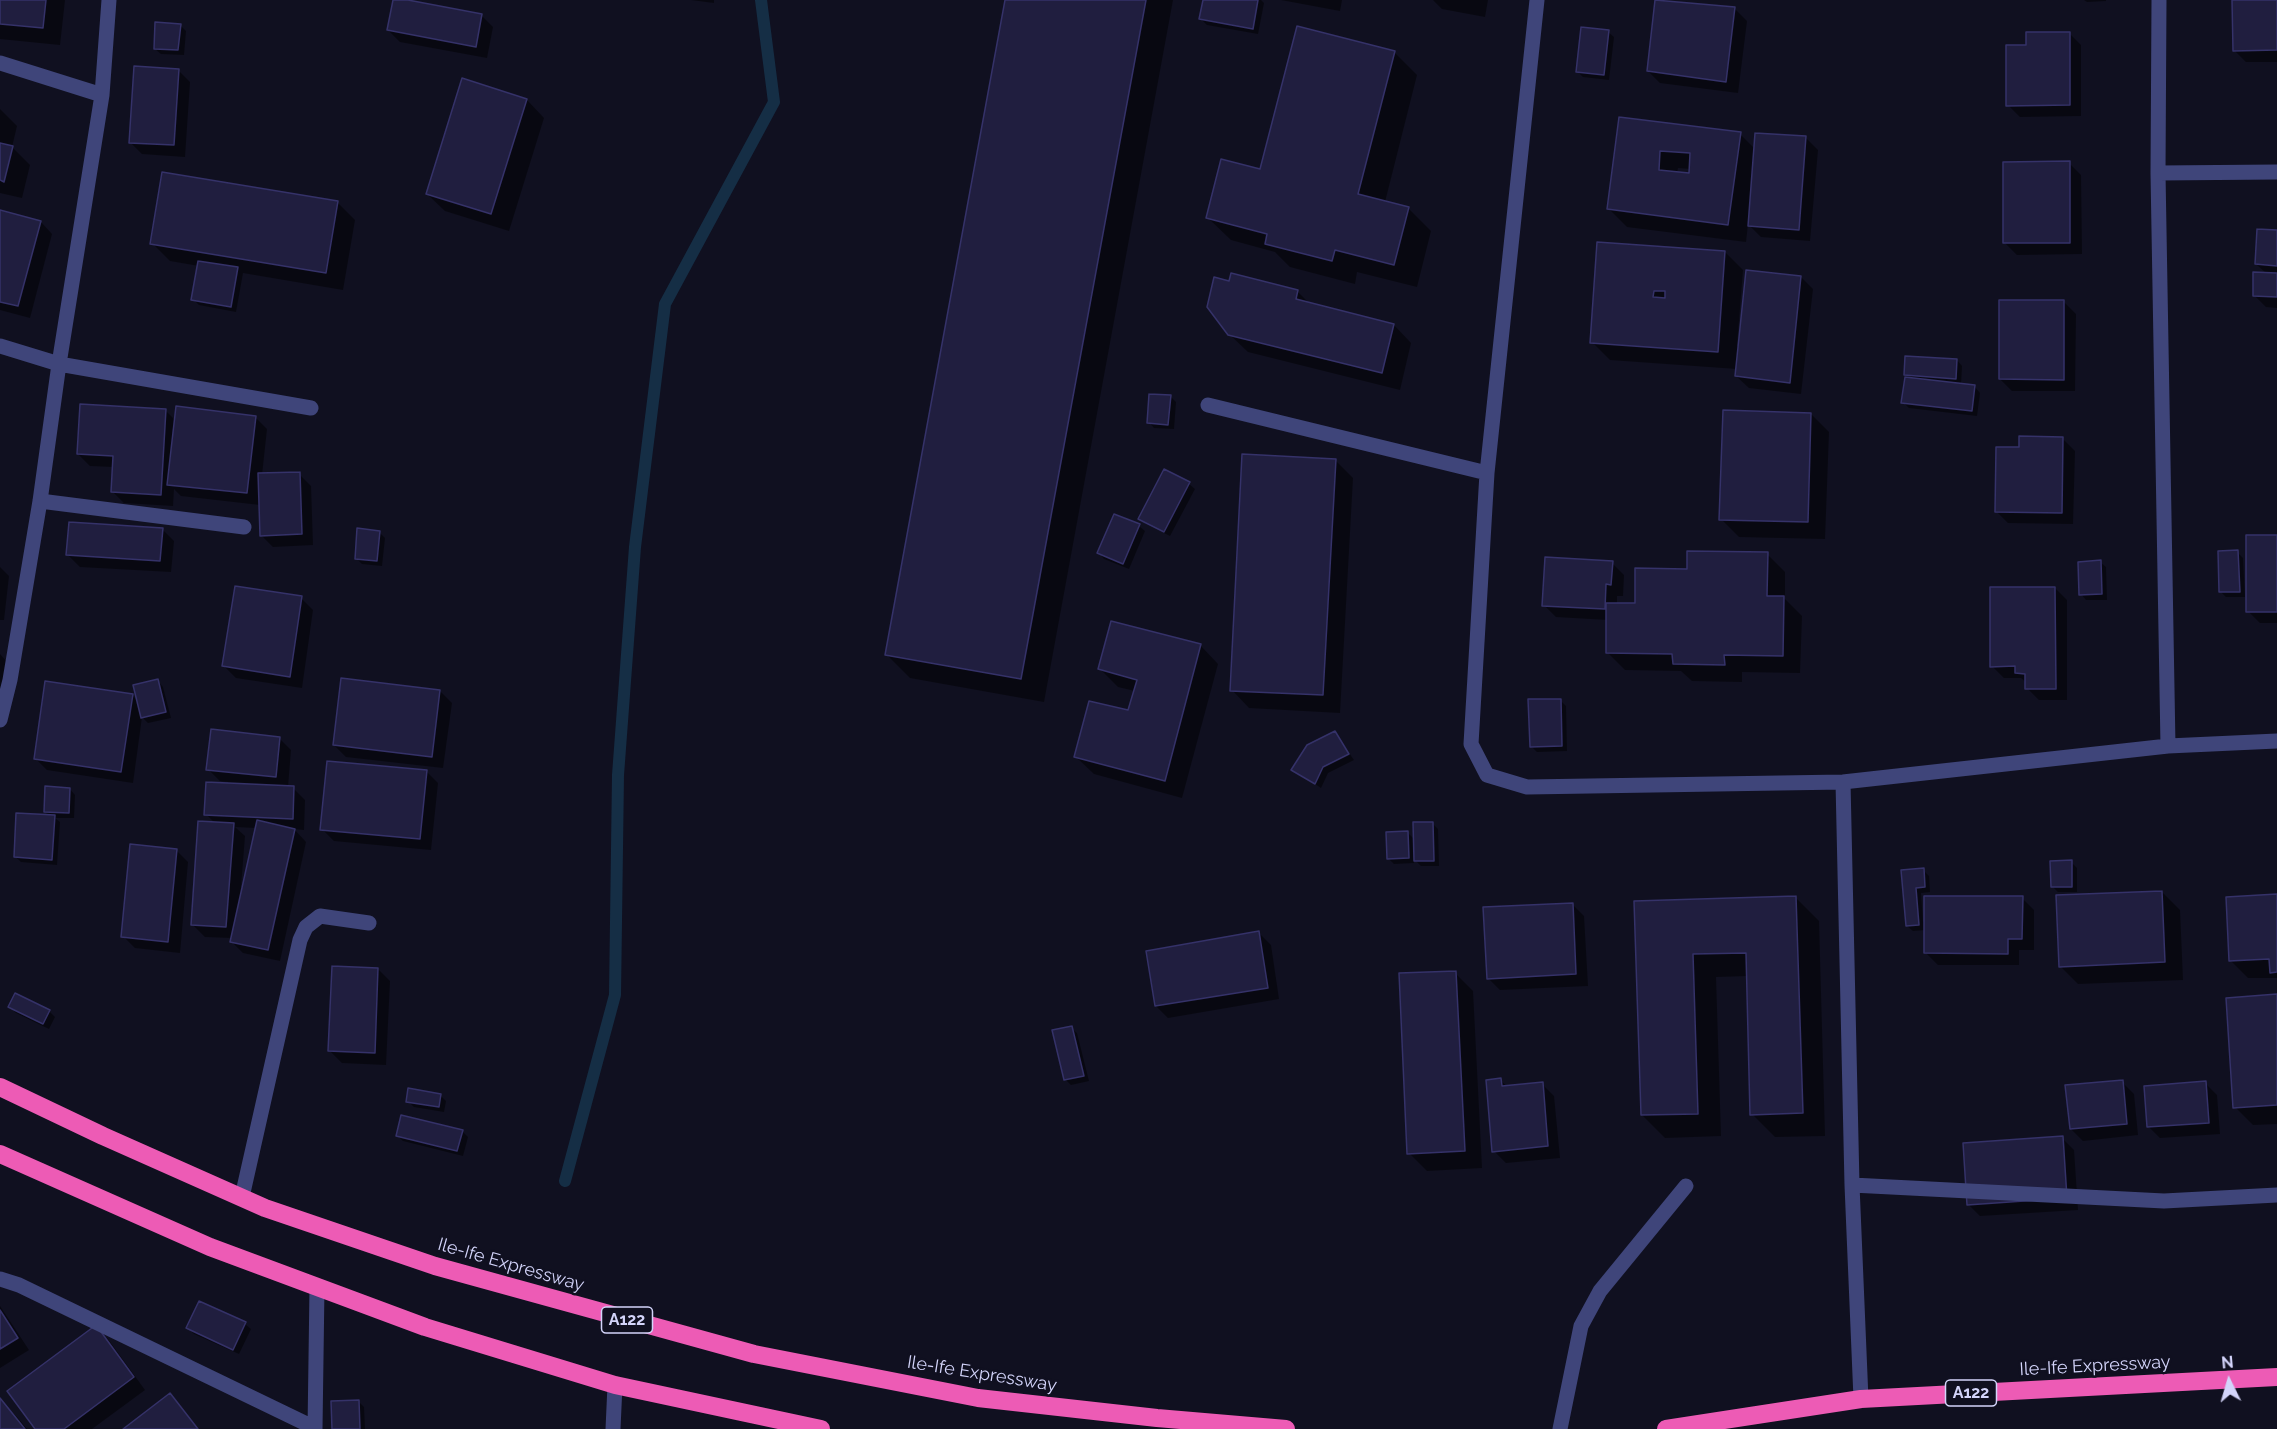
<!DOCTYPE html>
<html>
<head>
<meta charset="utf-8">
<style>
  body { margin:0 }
  #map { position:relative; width:2277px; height:1429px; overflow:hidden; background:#101020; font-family:Raleway,sans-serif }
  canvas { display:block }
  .north { position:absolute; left:2199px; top:1351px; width:60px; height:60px; -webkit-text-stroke:4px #101020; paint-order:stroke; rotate:355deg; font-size:16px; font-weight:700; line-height:24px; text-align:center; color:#d3d4fa }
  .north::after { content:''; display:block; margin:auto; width:21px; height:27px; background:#d3d4fa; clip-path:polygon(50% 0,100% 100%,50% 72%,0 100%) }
</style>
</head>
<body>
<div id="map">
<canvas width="2277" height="1429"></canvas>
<div class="north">N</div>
</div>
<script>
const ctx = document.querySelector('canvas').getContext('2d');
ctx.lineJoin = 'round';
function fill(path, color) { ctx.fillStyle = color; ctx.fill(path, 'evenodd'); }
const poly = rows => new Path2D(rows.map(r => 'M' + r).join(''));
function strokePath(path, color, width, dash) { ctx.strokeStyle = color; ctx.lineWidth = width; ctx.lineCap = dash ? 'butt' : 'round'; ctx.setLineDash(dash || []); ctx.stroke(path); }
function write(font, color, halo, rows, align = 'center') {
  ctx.font = font + ' Raleway,sans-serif'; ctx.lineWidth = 5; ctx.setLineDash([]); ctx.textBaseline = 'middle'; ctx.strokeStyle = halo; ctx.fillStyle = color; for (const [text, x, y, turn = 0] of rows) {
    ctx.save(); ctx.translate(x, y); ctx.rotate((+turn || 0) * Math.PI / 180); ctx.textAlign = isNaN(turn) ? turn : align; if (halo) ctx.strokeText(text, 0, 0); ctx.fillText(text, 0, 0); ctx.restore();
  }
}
const shadow = poly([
  [0,0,65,0,60,45,0,39],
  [394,0,481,15,493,27,487,58,400,42,388,30],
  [691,0,714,0,714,3],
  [1007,0,1173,0,1044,702,910,678,886,654],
  [1204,0,1261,0,1264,3,1258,34,1207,25,1201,19],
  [1281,0,1342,0,1340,11],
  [1433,0,1488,0,1485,17,1442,9],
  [1657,0,1735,9,1747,21,1738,93,1660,83,1648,71],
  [2084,0,2106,0,2106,1,2087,2],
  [2233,0,2277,0,2277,62,2246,62,2234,50],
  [180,25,186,31,184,55,161,54,155,49],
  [1608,32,1614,37,1609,80,1583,77,1578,72],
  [2069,33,2081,45,2081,116,2020,117,2008,105,2028,47],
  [1394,52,1417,75,1385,202,1408,208,1431,231,1417,287,1357,272,1355,284,1290,267,1275,252,1231,240,1207,217],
  [178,70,190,82,185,157,142,154,130,142],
  [527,100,544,118,509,231,445,211,427,194],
  [0,109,17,126,12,147,30,165,22,198,0,193],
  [1620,119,1740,134,1755,149,1806,138,1818,150,1810,241,1761,237,1748,224,1746,242,1627,227,1609,209],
  [1678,168,1691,169,1690,174,1677,173],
  [2069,163,2081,175,2082,254,2017,255,2005,243],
  [337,202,355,220,343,290,243,273,236,312,199,305,193,299,199,266,170,261,152,243],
  [0,211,41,222,52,234,30,318,0,310],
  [2277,232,2277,308,2266,307,2254,295,2267,274,2256,264],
  [1599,244,1725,252,1743,270,1737,346,1740,346,1801,277,1813,289,1801,394,1749,388,1736,376,1737,369,1610,360,1592,342],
  [1298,292,1310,304,1394,325,1411,343,1400,390,1248,352,1229,334],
  [2064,302,2076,314,2075,391,2012,391,2000,379],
  [1957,360,1962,366,1961,385,1975,387,1980,393,1977,416,1909,408,1903,402,1910,379,1905,375],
  [1170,396,1176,402,1174,429,1154,428,1149,422],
  [165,410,176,421,255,417,267,429,262,475,299,474,311,486,313,545,273,547,261,535,260,505,181,496,174,489,173,506,124,503,112,491,114,467,90,466,78,454],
  [1811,414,1829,432,1825,539,1739,537,1721,519],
  [2063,439,2075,451,2073,524,2008,523,1996,511,2020,449],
  [1335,460,1353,478,1340,713,1249,708,1232,690],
  [1189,484,1195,489,1170,536,1146,524,1140,519],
  [1115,516,1139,526,1145,531,1129,569,1104,559,1099,553],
  [162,529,174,541,171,572,80,567,68,555],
  [379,532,385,538,382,566,362,564,356,558],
  [2277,537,2277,623,2260,623,2248,611],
  [2237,552,2243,558,2245,597,2226,597,2221,592],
  [1767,554,1785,572,1785,599,1802,616,1800,673,1742,672,1742,682,1692,681,1681,671,1625,670,1607,652,1608,620,1556,617,1544,605,1612,563,1624,575,1623,596,1617,596,1617,604,1636,605,1688,571],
  [2100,562,2106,567,2107,600,2086,600,2081,594],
  [0,567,9,576,4,620,0,620],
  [2055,588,2067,600,2067,700,2039,700,2027,688,2027,683,2021,678,2004,678,1992,666],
  [301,598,313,610,302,688,236,678,224,666],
  [1112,623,1201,646,1218,664,1182,798,1094,774,1076,757,1129,712,1135,691,1118,687,1100,669],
  [0,654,8,663,0,700],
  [158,681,163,687,171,718,148,723,142,717,133,783,47,770,35,758,132,695,139,702],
  [440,691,452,703,443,768,346,757,334,745],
  [1560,700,1566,706,1567,751,1537,752,1531,746],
  [1335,733,1354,760,1328,773,1321,788,1293,769],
  [279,738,291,750,288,787,293,788,305,800,304,830,294,829,306,842,280,961,243,953,231,941,232,938,205,937,193,925,215,823,206,814,228,785,228,782,220,781,208,769],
  [235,827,256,828,243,888,241,887,245,836],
  [426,771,438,783,431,850,334,841,322,829],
  [70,789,75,795,74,818,55,818,60,822,57,865,21,862,16,857,50,817,45,812],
  [1432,823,1438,829,1439,866,1421,866,1414,859,1414,863,1394,864,1389,859,1407,832,1415,840],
  [176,850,188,862,180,953,135,948,123,936],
  [2071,862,2077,868,2077,892,2058,892,2052,886],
  [1923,870,1929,876,1930,892,1921,893,1923,922,2022,898,2034,910,2034,950,2019,950,2019,965,1938,965,1926,953,1926,930,1913,931,1907,926,1903,872],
  [2162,892,2180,910,2183,980,2078,984,2060,966],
  [2277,896,2277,978,2248,978,2230,960],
  [1796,898,1819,921,1825,1136,1775,1137,1752,1114,1748,976,1716,977,1721,1136,1665,1138,1642,1115,1636,902],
  [1572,904,1584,916,1588,986,1500,990,1488,978],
  [1259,933,1271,945,1279,999,1168,1018,1156,1006],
  [378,969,390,981,386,1065,342,1063,330,1051],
  [1455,973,1473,991,1482,1168,1427,1171,1409,1153],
  [2277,996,2277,1124,2253,1125,2235,1107],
  [10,1007,49,1011,55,1017,49,1029,16,1013],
  [1071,1028,1077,1033,1089,1081,1071,1085,1065,1079],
  [1500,1080,1508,1087,1542,1084,1554,1096,1560,1158,1506,1163,1494,1151],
  [2122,1082,2134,1094,2138,1135,2083,1141,2071,1129],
  [2205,1083,2217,1095,2220,1134,2160,1138,2148,1126],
  [440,1095,446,1101,444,1112,414,1107,408,1101],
  [462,1131,468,1137,463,1156,403,1141,397,1135],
  [2062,1138,2074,1150,2078,1210,1980,1216,1968,1204],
  [0,1306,29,1350,0,1368],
  [245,1324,251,1329,239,1354,194,1334,188,1328],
  [96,1327,108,1339,145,1390,92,1429,37,1429],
  [0,1400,18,1418,27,1429,0,1429],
  [359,1402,364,1407,365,1429,333,1429]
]);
const stream = poly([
  [565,1181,615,995,618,775,635,547,665,304,774,102,761,0]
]);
const building = poly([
  [0,0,46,0,43,28,0,24,0,0],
  [393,0,408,0,482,14,476,47,387,30,393,0],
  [1005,0,1146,0,1021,679,885,655,1005,0],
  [1203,0,1258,0,1253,29,1199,19,1203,0],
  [1655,0,1735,7,1726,82,1647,71,1655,0],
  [2232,0,2277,0,2277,50,2233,51,2232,0],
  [155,22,181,24,178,50,154,49,155,22],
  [1297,26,1395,51,1358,194,1409,207,1394,265,1335,250,1332,261,1265,244,1267,234,1206,218,1221,159,1260,169,1297,26],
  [1581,27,1609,30,1604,75,1576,72,1581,27],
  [2026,32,2070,32,2070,105,2006,106,2006,45,2026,45,2026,32],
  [134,66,179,69,174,145,129,143,134,66],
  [462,78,527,99,491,214,426,194,462,78],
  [1619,117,1741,132,1728,225,1607,209,1619,117],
  [1660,151,1690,153,1689,173,1659,170,1660,151],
  [1755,133,1806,136,1799,230,1748,226,1755,133],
  [0,143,13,146,4,182,0,180,0,143],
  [2070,161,2070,243,2003,243,2003,162,2070,161],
  [162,172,338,201,326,273,150,244,162,172],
  [0,210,41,221,18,306,0,302,0,210],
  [2257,229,2277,230,2277,266,2255,264,2257,229],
  [1597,242,1725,251,1718,352,1590,343,1597,242],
  [1654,291,1665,291,1665,298,1653,297,1654,291],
  [198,261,238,267,231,307,191,300,198,261],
  [1746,270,1801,276,1790,383,1735,376,1746,270],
  [2253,272,2277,273,2277,297,2253,296,2253,272],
  [1231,273,1298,290,1296,299,1394,324,1382,373,1228,335,1207,307,1214,277,1229,281,1231,273],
  [1999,300,2064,300,2064,380,1999,379,1999,300],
  [1905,356,1957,359,1956,379,1904,375,1905,356],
  [1905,377,1975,385,1972,411,1901,403,1905,377],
  [1149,394,1171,395,1168,425,1147,423,1149,394],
  [80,404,166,409,161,495,111,492,113,456,77,454,80,404],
  [176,406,256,416,247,493,167,485,176,406],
  [1723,410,1811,413,1808,522,1719,520,1723,410],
  [2019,436,2063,437,2062,513,1995,512,1996,447,2019,447,2019,436],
  [1242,454,1336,459,1323,695,1230,691,1242,454],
  [1164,469,1190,482,1164,532,1138,519,1164,469],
  [300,472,302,534,260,536,258,473,300,472],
  [1114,514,1140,524,1123,564,1097,553,1114,514],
  [69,522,163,528,160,561,66,555,69,522],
  [357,528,380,531,377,561,355,559,357,528],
  [2246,535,2277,535,2277,612,2246,612,2246,535],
  [2238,550,2240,592,2219,592,2218,551,2238,550],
  [1687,551,1768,552,1767,596,1784,596,1783,656,1724,655,1725,665,1673,664,1672,654,1606,653,1606,603,1635,603,1635,568,1687,569,1687,551],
  [1545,557,1613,561,1611,585,1606,584,1605,609,1542,606,1545,557],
  [2101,560,2102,594,2079,595,2078,562,2101,560],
  [235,586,302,596,290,677,222,666,235,586],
  [1990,587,2055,587,2056,689,2025,689,2025,674,2015,673,2015,666,1990,667,1990,587],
  [1111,621,1201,644,1165,781,1074,757,1089,701,1128,710,1137,680,1098,669,1111,621],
  [341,678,440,690,432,757,333,745,341,678],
  [158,679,166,712,141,718,133,685,158,679],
  [45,681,133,694,121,772,34,759,45,681],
  [1528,699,1561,699,1562,746,1530,747,1528,699],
  [211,729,280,737,276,777,206,770,211,729],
  [1335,731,1349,754,1323,767,1315,784,1291,770,1307,745,1335,731],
  [327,761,427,770,420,839,320,830,327,761],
  [206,782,294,786,293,819,204,815,206,782],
  [45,786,70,788,69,813,44,812,45,786],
  [16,813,55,815,52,860,14,857,16,813],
  [257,820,295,829,268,950,230,942,257,820],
  [198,821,234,823,226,927,191,925,198,821],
  [1413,822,1433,822,1434,861,1414,861,1413,822],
  [1408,831,1409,858,1387,859,1386,832,1408,831],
  [130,844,177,849,168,942,121,937,130,844],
  [2072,860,2072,887,2051,887,2050,861,2072,860],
  [1924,868,1925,887,1916,888,1919,925,1906,926,1901,870,1924,868],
  [2162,891,2165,962,2059,967,2056,895,2162,891],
  [2277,894,2277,972,2270,973,2269,959,2229,961,2226,897,2277,894],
  [1796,896,1803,1113,1750,1115,1746,953,1693,954,1698,1114,1641,1115,1634,901,1796,896],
  [1924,896,2023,896,2022,939,2008,939,2008,954,1924,953,1924,896],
  [1573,903,1576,974,1487,979,1483,907,1573,903],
  [1259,931,1268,988,1155,1006,1146,951,1259,931],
  [332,966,378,968,375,1053,328,1051,332,966],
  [1456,971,1465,1151,1407,1154,1399,973,1456,971],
  [15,993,50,1010,43,1024,8,1007,15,993],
  [2277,994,2277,1105,2233,1108,2226,998,2277,994],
  [1072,1026,1084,1076,1064,1080,1052,1030,1072,1026],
  [1501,1078,1502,1086,1543,1082,1548,1146,1492,1152,1486,1080,1501,1078],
  [2123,1080,2127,1124,2070,1129,2065,1085,2123,1080],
  [2206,1081,2209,1123,2147,1127,2144,1086,2206,1081],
  [408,1088,441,1094,439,1107,406,1102,408,1088],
  [401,1115,463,1130,457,1151,396,1136,401,1115],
  [2063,1136,2067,1198,1967,1205,1963,1143,2063,1136],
  [199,1301,246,1322,233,1350,186,1328,199,1301],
  [0,1310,18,1338,0,1349,0,1310],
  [96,1325,134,1377,64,1429,35,1429,7,1391,96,1325],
  [170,1393,198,1429,123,1429,170,1393],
  [0,1398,25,1429,0,1429,0,1398],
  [359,1400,360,1429,332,1429,331,1401,359,1400]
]);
const minor = poly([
  [1537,0,1487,473,1471,744,1487,775,1527,787,1843,782,2168,746,2277,741],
  [2159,0,2158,173,2168,746],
  [0,63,102,95],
  [2158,173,2277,172],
  [0,346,59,364,311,408],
  [1208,405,1487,473],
  [40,501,244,527],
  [0,720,10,680,40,501,59,364,102,95,109,0],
  [1843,782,1852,1185,1861,1399],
  [1852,1185,2164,1201,2277,1195],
  [242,1197,300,940,306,927,320,916,369,923],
  [0,1279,19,1285,315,1428],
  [315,1429,317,1287],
  [613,1429,615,1385],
  [1560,1429,1581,1326,1600,1291,1686,1186]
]);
const highway = poly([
  [0,1087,103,1136,265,1208,435,1266,754,1354,978,1398,1157,1418,1286,1429],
  [0,1154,210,1247,425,1327,615,1385,821,1429],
  [1666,1429,1861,1399,2277,1377]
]);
const shields = [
  [627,1320,51],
  [1971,1393,51]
];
const shieldNames = [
  ["A122",627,1320],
  ["A122",1971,1393]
];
const streetNames = [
  ["Ile-Ife Expressway",511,1265,16],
  ["Ile-Ife Expressway",2095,1366,-3],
  ["Ile-Ife Expressway",982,1374,9]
];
fill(shadow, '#0007');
strokePath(stream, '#152e45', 12);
fill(building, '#201e3f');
strokePath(building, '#353269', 1.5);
strokePath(minor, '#3f457a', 15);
strokePath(highway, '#ed5bb5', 18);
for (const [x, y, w] of shields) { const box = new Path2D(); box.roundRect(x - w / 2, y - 13, w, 26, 4.5); ctx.fillStyle = '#101020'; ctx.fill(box); strokePath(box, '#d3d4fa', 1.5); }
write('bold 16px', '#d3d4fa', null, shieldNames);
write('18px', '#d3d4fa', '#101020', streetNames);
</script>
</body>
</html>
